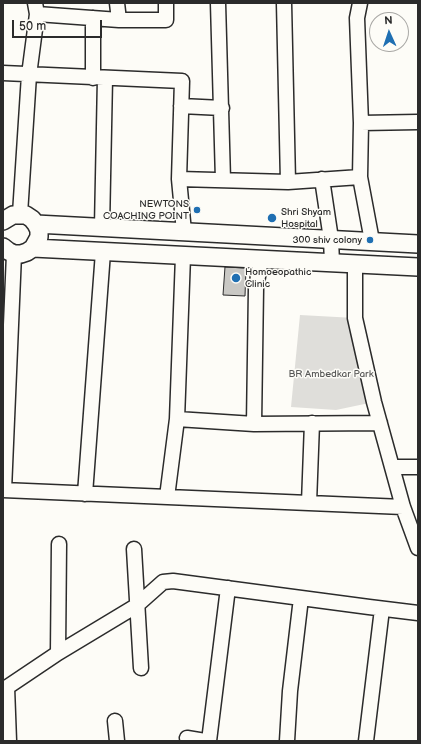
<!DOCTYPE html>
<html>
<head>
<meta charset="utf-8">
<style>
  body { margin:0 }
  #map { position:relative; width:421px; height:744px; overflow:hidden; background:#fdfcf7; font-family:"Balsamiq Sans",sans-serif }
  canvas { display:block }
  .frame { position:absolute; inset:0; border:4px solid #2b2b2b; pointer-events:none }
  .north { position:absolute; left:369px; top:12px; width:40px; height:40px; box-sizing:border-box; background:#fdfcf7; border:1px solid #a9a8a5; border-radius:50%; rotate:357deg; font-size:11px; font-weight:700; line-height:16px; text-align:center; color:#2b2b2b }
  .north::after { content:''; display:block; margin:auto; width:14px; height:18px; background:#1f6fb2; clip-path:polygon(50% 0,100% 100%,50% 72%,0 100%) }
  .scale { position:absolute; left:12px; top:20px; width:90px; height:18px; box-sizing:border-box; border:2px solid #2b2b2b; border-top:0; padding-left:5px; font-size:12px; line-height:14px; white-space:nowrap; color:#2b2b2b; -webkit-text-stroke:3px #fdfcf7; paint-order:stroke }
</style>
</head>
<body>
<div id="map">
<canvas width="421" height="744"></canvas>
<div class="frame"></div>
<div class="north">N</div>
<div class="scale">50 m</div>
</div>
<script>
const ctx = document.querySelector('canvas').getContext('2d');
ctx.lineJoin = 'round';
function fill(path, color) { ctx.fillStyle = color; ctx.fill(path, 'evenodd'); }
const poly = rows => new Path2D(rows.map(r => 'M' + r).join(''));
function strokePath(path, color, width, dash) { ctx.strokeStyle = color; ctx.lineWidth = width; ctx.lineCap = dash ? 'butt' : 'round'; ctx.setLineDash(dash || []); ctx.stroke(path); }
function write(font, color, halo, rows, align = 'center') {
  ctx.font = font + ' "Balsamiq Sans",sans-serif'; ctx.lineWidth = 3; ctx.setLineDash([]); ctx.textBaseline = 'middle'; ctx.strokeStyle = halo; ctx.fillStyle = color; for (const [text, x, y, turn = 0] of rows) {
    ctx.save(); ctx.translate(x, y); ctx.rotate((+turn || 0) * Math.PI / 180); ctx.textAlign = isNaN(turn) ? turn : align; if (halo) ctx.strokeText(text, 0, 0); ctx.fillText(text, 0, 0); ctx.restore();
  }
}
const green = poly([
  [300,315,355,318,374,402,336,410,291,407]
]);
const building = poly([
  [225,267,246,268,245,296,223,295,225,267]
]);
const minor = poly([
  [218,3,223,180],
  [284,3,288,182],
  [360,3,357,18,361,123,360,177,372,241],
  [37,14,119,20,117,3],
  [119,20,166,20,166,3],
  [3,73,182,81,179,179,184,232],
  [93,78,93,18],
  [181,106,222,108],
  [361,123,418,122],
  [179,179,288,182,360,177],
  [322,179,331,239,332,263],
  [20,214,29,75,37,14,35,3],
  [102,227,105,78],
  [355,264,355,318,374,402,403,507,418,548],
  [177,419,254,424,380,423],
  [254,424,256,288,261,259],
  [392,467,418,467],
  [3,490,403,507],
  [4,490,14,254],
  [85,494,103,252],
  [167,497,177,419,183,256],
  [309,503,312,423],
  [134,549,141,668],
  [58,653,59,544],
  [7,687,9,741],
  [3,690,58,653,136,606,163,582,173,581,369,607,418,613],
  [115,721,117,741],
  [187,738,205,741],
  [209,741,228,588],
  [287,741,290,691,301,598],
  [366,741,382,609]
]);
const tertiary = poly([
  [3,221,13,215,26,215,32,219,36,224,39,230,39,237,33,248,27,252,21,254,14,254,8,251,3,247],
  [36,224,418,244],
  [33,248,418,267]
]);
const markers = [
  [197,210,4,"#1f6fb2"],
  [272,218,5,"#1f6fb2"],
  [370,240,4,"#1f6fb2"],
  [236,278,5,"#1f6fb2"]
];
const poiNames = [
  ["NEWTONS",189,204],
  ["COACHING POINT",189,216],
  ["Shri Shyam",281,212,"left"],
  ["Hospital",281,224,"left"],
  ["300 shiv colony",362,240],
  ["Homoeopathic",245,272,"left"],
  ["Clinic",245,284,"left"]
];
const parkNames = [
  ["BR Ambedkar Park",331,374]
];
fill(green, '#dfdeda');
fill(building, '#c9c8c4');
strokePath(building, '#2b2b2b', 1);
strokePath(minor, '#2b2b2b', 17);
strokePath(tertiary, '#2b2b2b', 20);
strokePath(minor, '#fdfcf7', 14);
strokePath(tertiary, '#fdfcf7', 17);
for (const [x, y, r, color] of markers) { const dot = new Path2D(); dot.arc(x, y, r, 0, 2 * Math.PI); ctx.fillStyle = color; ctx.fill(dot); strokePath(dot, '#fdfcf7', 1.5); }
write('10px', '#2b2b2b', '#fdfcf7', poiNames, 'right');
write('10px', '#585857', '#fdfcf7', parkNames);
</script>
</body>
</html>
